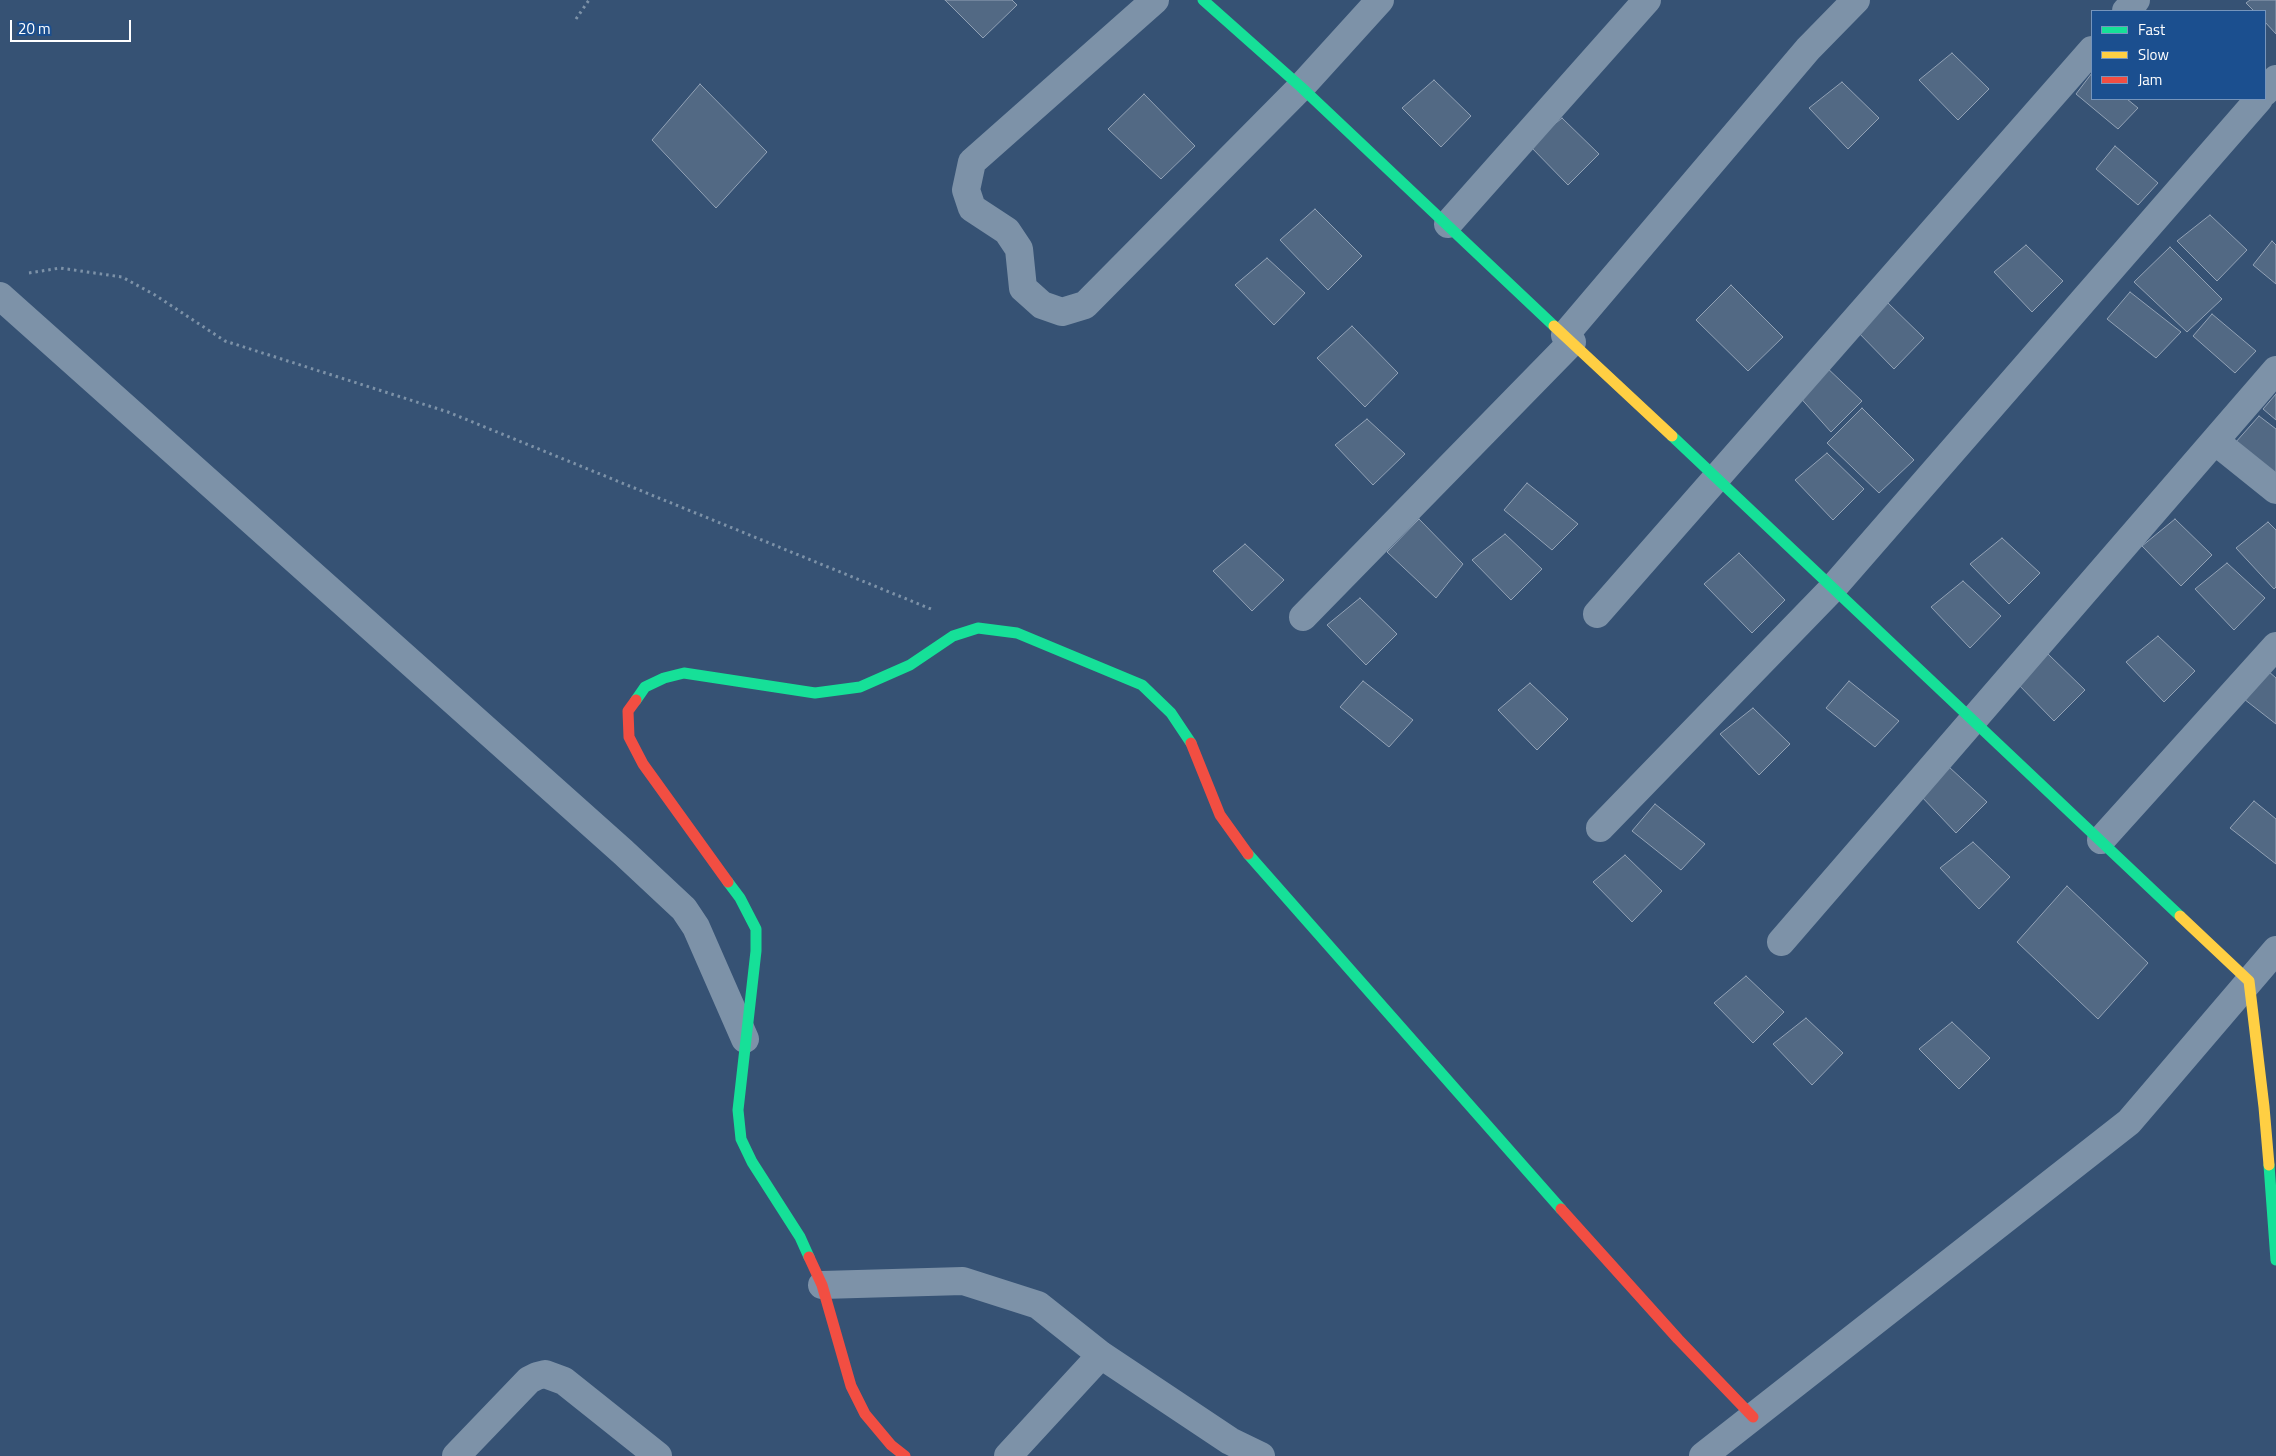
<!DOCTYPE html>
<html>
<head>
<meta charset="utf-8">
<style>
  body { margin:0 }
  #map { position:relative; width:2276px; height:1456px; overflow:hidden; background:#365274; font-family:"Titillium Web",sans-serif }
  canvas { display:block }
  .legend { position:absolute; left:2091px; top:10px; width:175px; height:90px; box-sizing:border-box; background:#1b4f8f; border:1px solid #7695bc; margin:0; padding:6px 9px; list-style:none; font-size:15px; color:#fff }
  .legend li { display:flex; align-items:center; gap:10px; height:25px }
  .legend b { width:25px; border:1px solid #7695bc }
  .scale { position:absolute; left:10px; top:20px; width:121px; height:22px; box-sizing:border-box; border:2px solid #fff; border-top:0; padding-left:6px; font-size:15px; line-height:18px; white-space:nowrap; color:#fff; -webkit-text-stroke:4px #1b4f8f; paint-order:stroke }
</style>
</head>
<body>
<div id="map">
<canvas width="2276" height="1456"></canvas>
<ul class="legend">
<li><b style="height:6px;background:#16e098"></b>Fast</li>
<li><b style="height:6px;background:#ffcf43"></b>Slow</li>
<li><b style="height:6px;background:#f24e42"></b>Jam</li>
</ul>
<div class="scale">20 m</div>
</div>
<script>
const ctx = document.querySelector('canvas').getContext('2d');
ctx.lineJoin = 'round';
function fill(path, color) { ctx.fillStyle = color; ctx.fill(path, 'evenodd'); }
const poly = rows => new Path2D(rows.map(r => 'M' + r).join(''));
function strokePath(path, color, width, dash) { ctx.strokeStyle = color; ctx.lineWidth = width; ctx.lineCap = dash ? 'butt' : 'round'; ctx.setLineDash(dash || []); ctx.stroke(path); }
const building = poly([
  [945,0,1012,0,1017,5,983,38,945,0],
  [2250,0,2276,0,2276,34,2265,22,2265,11,2254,11,2246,3,2250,0],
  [1952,53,1989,89,1958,120,1919,80,1952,53],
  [2092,73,2092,99,2127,99,2138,108,2118,129,2076,94,2092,73],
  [1434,80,1471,116,1441,147,1402,108,1434,80],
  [1842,82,1879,118,1848,149,1809,108,1842,82],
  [700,84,767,152,716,208,652,140,700,84],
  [1144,94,1195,146,1161,179,1108,129,1144,94],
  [1562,118,1599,154,1568,185,1529,145,1562,118],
  [2115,146,2158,183,2138,205,2096,169,2115,146],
  [1315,209,1362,256,1328,290,1280,240,1315,209],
  [2210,215,2247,250,2217,281,2177,241,2210,215],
  [2272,241,2276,245,2276,284,2253,265,2272,241],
  [2026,245,2063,281,2032,312,1994,272,2026,245],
  [2170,247,2222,299,2187,332,2134,282,2170,247],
  [1267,258,1305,293,1274,325,1235,285,1267,258],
  [1731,285,1783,337,1748,371,1696,320,1731,285],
  [2130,292,2181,332,2156,358,2107,319,2130,292],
  [1887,302,1924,338,1894,369,1855,329,1887,302],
  [2212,314,2256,351,2235,373,2193,336,2212,314],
  [1352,326,1398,373,1365,407,1317,358,1352,326],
  [1824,365,1862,401,1831,432,1797,394,1824,365],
  [2276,394,2276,420,2263,409,2276,394],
  [1862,408,1914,460,1879,493,1827,443,1862,408],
  [2259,416,2276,429,2276,475,2235,443,2259,416],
  [1367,419,1405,454,1373,485,1335,445,1367,419],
  [1827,453,1864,489,1833,520,1795,480,1827,453],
  [1527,483,1578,524,1552,550,1504,510,1527,483],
  [1419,519,1463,564,1436,598,1387,552,1419,519],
  [2175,519,2212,555,2181,586,2142,546,2175,519],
  [2268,522,2276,530,2276,587,2274,589,2236,548,2268,522],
  [1505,534,1542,569,1511,600,1472,560,1505,534],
  [2002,538,2040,573,2009,604,1970,564,2002,538],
  [1245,544,1284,580,1252,611,1213,571,1245,544],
  [1739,553,1785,600,1752,633,1704,584,1739,553],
  [2227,563,2265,598,2234,630,2195,589,2227,563],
  [1963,581,2001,616,1970,648,1931,607,1963,581],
  [1360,598,1397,634,1366,665,1327,625,1360,598],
  [2158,636,2195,671,2164,702,2126,662,2158,636],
  [2048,654,2085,690,2054,721,2015,681,2048,654],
  [2268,671,2276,678,2276,724,2244,699,2268,671],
  [1363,681,1413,720,1389,747,1340,707,1363,681],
  [1849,681,1899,721,1875,747,1826,708,1849,681],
  [1530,683,1568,719,1537,750,1498,710,1530,683],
  [1753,708,1790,744,1759,775,1720,734,1753,708],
  [1949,767,1987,802,1956,833,1920,795,1949,767],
  [2254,801,2276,819,2276,864,2230,828,2254,801],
  [1655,804,1705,844,1681,870,1632,831,1655,804],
  [1973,842,2010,877,1979,909,1940,868,1973,842],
  [1625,855,1662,891,1632,922,1593,882,1625,855],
  [2067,886,2148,963,2098,1019,2017,942,2067,886],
  [1746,976,1784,1012,1753,1043,1714,1003,1746,976],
  [1806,1018,1843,1053,1812,1085,1773,1044,1806,1018],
  [1952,1022,1990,1058,1959,1089,1919,1049,1952,1022]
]);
const path = poly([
  [576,19,589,0],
  [29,273,60,268,122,277,155,295,225,341,448,412,931,609]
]);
const street = poly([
  [1155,0,972,162,966,190,972,208,1007,231,1019,249,1023,288,1042,305,1062,312,1085,305,1301,87,1380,0],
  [2126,11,2136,0],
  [2265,92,2276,79],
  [1448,224,1647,0],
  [0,296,623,852,684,909,696,927,745,1039],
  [1565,335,1808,49,1856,0],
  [2215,441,2276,490],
  [1597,614,2092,50],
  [1303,617,1572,342],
  [1600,828,1832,589,2259,99],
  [2101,840,2276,646],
  [1781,942,2276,370],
  [822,1285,963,1281,1038,1305,1101,1355,1230,1441,1261,1456],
  [456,1456,529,1380,537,1376,545,1374,564,1381,658,1456],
  [1008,1456,1101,1355],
  [1703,1456,2129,1122,2276,950]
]);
const fast = poly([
  [1203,0,1301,87,1554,326],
  [1672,436,2180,916],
  [636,700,645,687,664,678,684,673,815,693,860,687,910,665,953,636,978,628,1017,633,1142,685,1171,713,1191,743],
  [1248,854,1561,1209],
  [728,882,740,898,756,929,756,951,738,1110,741,1139,752,1162,800,1237,809,1257],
  [2269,1165,2276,1260]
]);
const slow = poly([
  [1554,326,1672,436],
  [2180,916,2249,981,2264,1107,2269,1165]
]);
const jam = poly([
  [636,700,628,711,629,737,643,764,728,882],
  [1191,743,1220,815,1248,854],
  [1561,1209,1678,1339,1753,1417],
  [809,1257,822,1285,851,1386,865,1414,891,1445,905,1456]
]);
fill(building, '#526984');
strokePath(building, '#92a2b6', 1);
strokePath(path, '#7d92a8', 3, [2.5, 4]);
strokePath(street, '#7d92a8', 28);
strokePath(fast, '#16e098', 11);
strokePath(slow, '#ffcf43', 11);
strokePath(jam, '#f24e42', 11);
</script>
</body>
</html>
